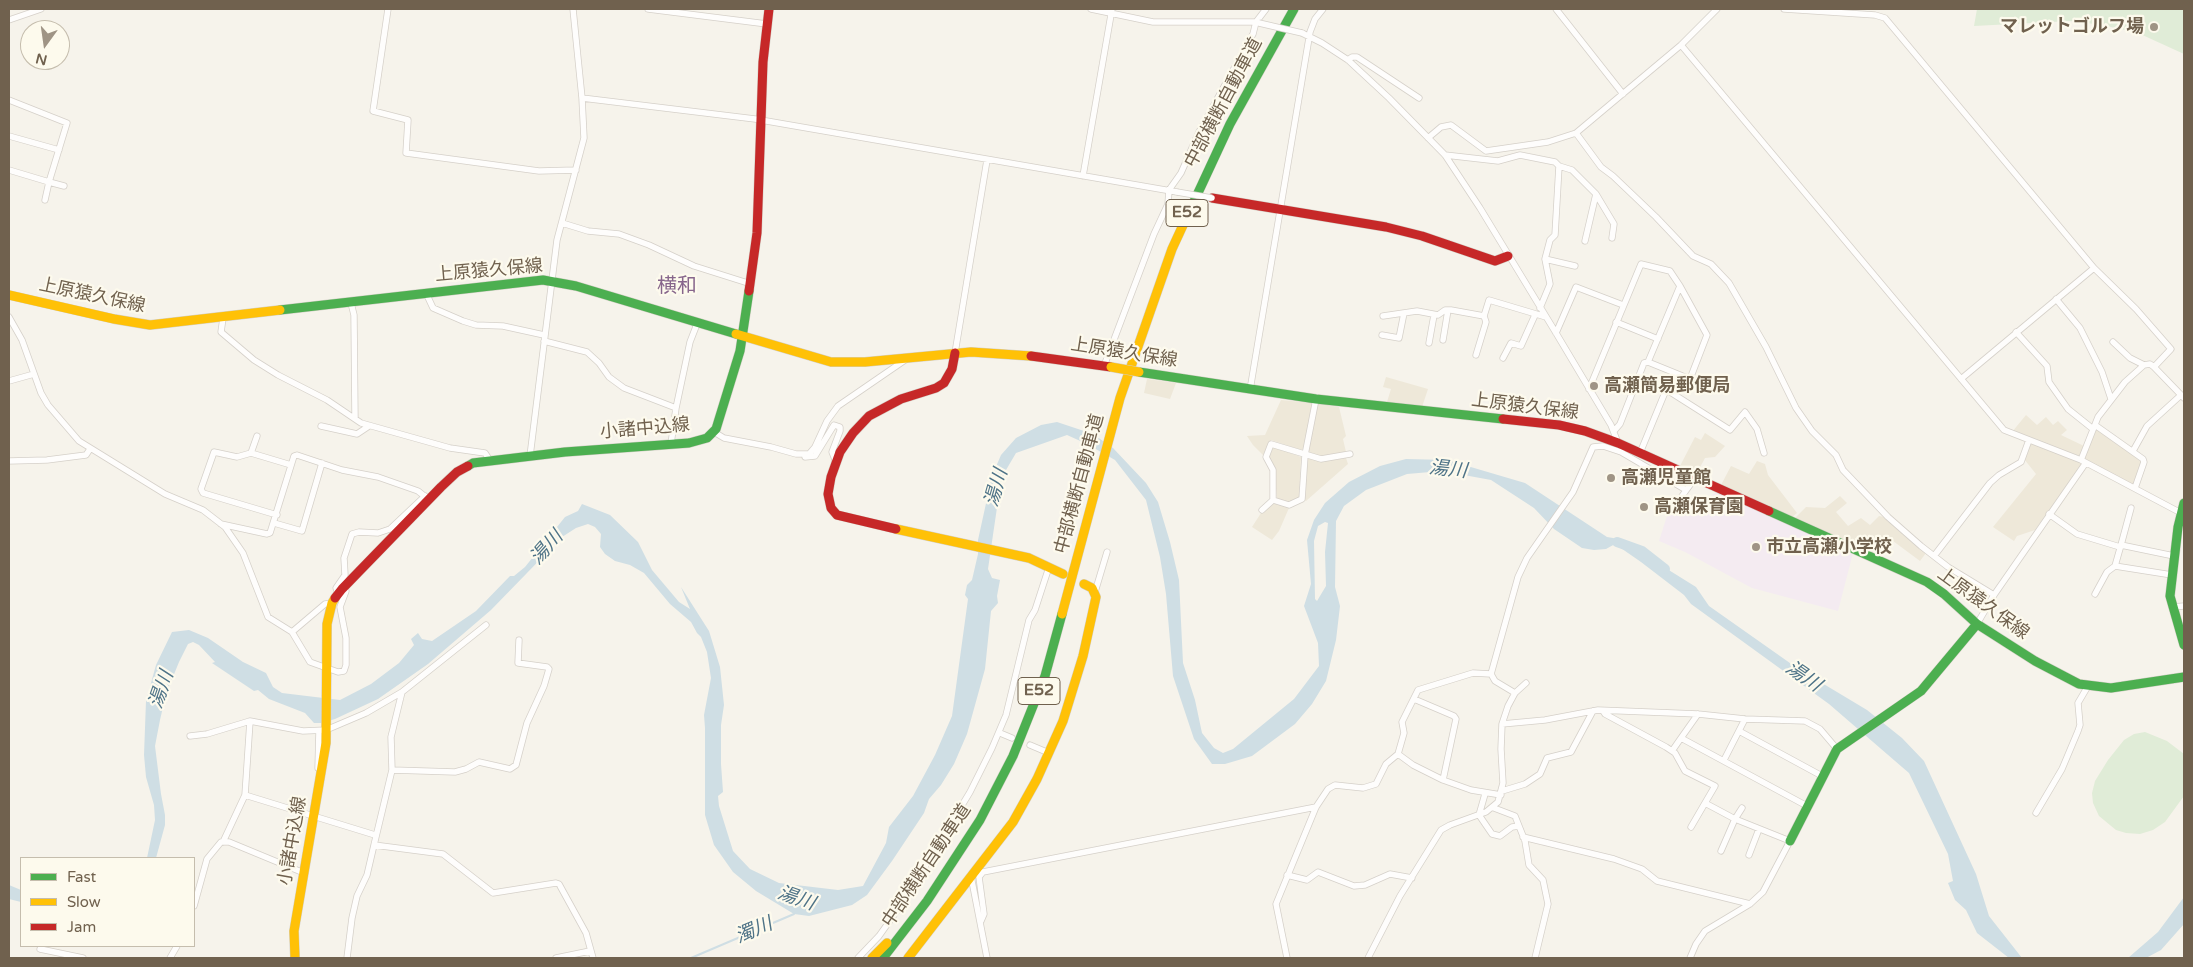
<!DOCTYPE html>
<html>
<head>
<meta charset="utf-8">
<style>
  body { margin:0 }
  #map { position:relative; width:2193px; height:967px; overflow:hidden; background:#f6f3eb; font-family:"Varela Round",sans-serif }
  canvas { display:block }
  .frame { position:absolute; inset:0; border:10px solid #70614e; pointer-events:none }
  .legend { position:absolute; left:20px; top:857px; width:175px; height:90px; box-sizing:border-box; background:#fdfaed; border:1px solid #c5bdad; margin:0; padding:6px 9px; list-style:none; font-size:15px; color:#70614e }
  .legend li { display:flex; align-items:center; gap:10px; height:25px }
  .legend b { width:25px; border:1px solid #c5bdad }
  .north { position:absolute; left:20px; top:20px; width:50px; height:50px; box-sizing:border-box; background:#fdfaed; border:1px solid #c5bdad; border-radius:50%; rotate:194deg; font-size:14px; font-weight:700; line-height:20px; text-align:center; color:#70614e }
  .north::after { content:''; display:block; margin:auto; width:18px; height:22px; background:#9f9485; clip-path:polygon(50% 0,100% 100%,50% 72%,0 100%) }
</style>
</head>
<body>
<div id="map">
<canvas width="2193" height="967"></canvas>
<div class="frame"></div>
<ul class="legend">
<li><b style="height:6px;background:#4caf50"></b>Fast</li>
<li><b style="height:6px;background:#ffc107"></b>Slow</li>
<li><b style="height:6px;background:#c62828"></b>Jam</li>
</ul>
<div class="north">N</div>
</div>
<script>
const ctx = document.querySelector('canvas').getContext('2d');
ctx.lineJoin = 'round';
function fill(path, color) { ctx.fillStyle = color; ctx.fill(path, 'evenodd'); }
const poly = rows => new Path2D(rows.map(r => 'M' + r).join(''));
function strokePath(path, color, width, dash) { ctx.strokeStyle = color; ctx.lineWidth = width; ctx.lineCap = dash ? 'butt' : 'round'; ctx.setLineDash(dash || []); ctx.stroke(path); }
function write(font, color, halo, rows, align = 'center') {
  ctx.font = font + ' "Varela Round","Noto Sans JP",sans-serif'; ctx.lineWidth = 4.5; ctx.setLineDash([]); ctx.textBaseline = 'middle'; ctx.strokeStyle = halo; ctx.fillStyle = color; for (const [text, x, y, turn = 0] of rows) {
    ctx.save(); ctx.translate(x, y); ctx.rotate((+turn || 0) * Math.PI / 180); ctx.textAlign = isNaN(turn) ? turn : align; if (halo) ctx.strokeText(text, 0, 0); ctx.fillText(text, 0, 0); ctx.restore();
  }
}
const residential = poly([
  [1386,377,1428,389,1422,407,1387,402,1391,389,1383,387],
  [1147,379,1176,383,1170,399,1144,393],
  [1281,400,1312,403,1304,448,1301,450,1271,440,1263,455,1253,445,1247,436,1265,435],
  [1317,403,1339,407,1346,436,1343,439,1346,452,1320,457,1307,453],
  [2026,415,2037,425,2046,417,2053,425,2058,421,2067,430,2061,435,2084,446,2080,459,2012,432],
  [2096,426,2143,463,2135,487,2084,461],
  [1705,433,1725,446,1715,457,1705,458,1697,473,1680,466,1695,437,1701,440],
  [2030,441,2079,461,2082,465,2035,530,2017,536,2014,541,1993,527,2036,474,2024,459],
  [1271,448,1277,448,1301,457,1299,497,1290,503,1277,499,1274,468,1268,455],
  [1308,458,1322,461,1346,458,1348,464,1306,501,1303,500],
  [1757,461,1765,464,1768,475,1797,513,1791,518,1721,485,1731,466,1749,474],
  [1840,496,1847,503,1836,512,1848,526,1861,518,1870,525,1879,516,1884,517,1926,553,1920,561,1893,541,1879,557,1794,519,1806,507,1825,508],
  [1273,502,1289,508,1279,531,1272,540,1252,527,1261,513]
]);
const education = poly([
  [1717,492,1853,553,1838,611,1752,588,1685,552,1659,541,1667,516,1688,494,1704,505,1710,496]
]);
const green = poly([
  [1977,9,2184,9,2184,54,2138,33,2102,25,2070,21,1974,26],
  [2145,732,2167,741,2184,754,2184,796,2165,822,2153,830,2140,834,2126,833,2116,830,2099,816,2093,803,2092,793,2095,781,2108,760,2124,740,2134,734]
]);
const water = poly([
  [1057,422,1093,434,1113,448,1146,483,1158,502,1170,542,1179,580,1183,663,1195,700,1202,733,1214,748,1223,753,1233,749,1294,699,1319,666,1318,643,1304,606,1311,584,1307,540,1314,520,1325,503,1349,482,1380,466,1406,459,1447,460,1525,483,1607,537,1619,539,1696,587,1709,606,1797,668,1867,710,1902,738,1924,761,1976,874,1989,916,2022,958,2009,958,1977,933,1966,910,1955,900,1948,883,1953,881,1948,854,1909,773,1902,767,1829,704,1691,604,1684,595,1641,562,1615,544,1606,549,1594,550,1582,548,1554,529,1534,508,1491,480,1442,471,1407,474,1366,490,1344,506,1336,521,1335,587,1340,606,1336,640,1326,681,1312,704,1295,724,1252,756,1225,764,1212,764,1194,739,1173,676,1166,594,1160,557,1146,500,1115,460,1087,444,1067,435,1016,453,1006,470,1000,487,988,569,992,578,1000,580,997,596,998,603,991,611,985,669,967,734,954,764,941,785,929,799,924,813,892,861,867,895,852,905,809,916,794,914,756,891,733,872,714,845,705,815,705,728,704,715,711,678,707,652,701,637,697,633,691,622,670,604,644,573,630,565,615,561,605,554,600,547,601,534,595,527,588,524,576,528,562,537,491,610,428,664,378,699,335,719,321,723,314,723,305,713,269,699,258,690,254,691,212,663,215,662,199,645,193,642,188,644,179,662,166,694,160,720,155,746,161,794,165,815,165,825,156,858,147,858,155,820,154,805,146,777,144,755,146,701,156,665,172,632,189,630,208,638,243,662,266,673,273,687,282,693,340,700,371,684,399,663,414,645,411,639,418,633,422,639,432,641,476,611,510,576,514,576,525,567,565,517,578,511,582,504,610,515,638,542,652,570,679,602,690,609,681,587,709,631,720,667,724,705,721,725,721,764,723,792,718,796,719,806,733,851,750,869,779,883,838,890,863,886,886,843,889,827,913,796,935,755,952,716,968,599,965,595,967,585,972,580,978,554,978,540,992,476,1001,455,1016,438,1041,425],
  [1325,522,1328,523,1325,552,1326,586,1317,601,1315,599,1314,541,1318,526],
  [9,885,21,890,21,902,9,899],
  [2184,897,2184,924,2161,950,2146,958,2128,958,2158,932]
]);
const stream = poly([
  [691,958,794,914]
]);
const river = poly([
  [1617,542,1642,551,1665,569]
]);
const street = poly([
  [388,9,373,111,408,120,406,153,539,171,576,170],
  [648,9,767,24],
  [1091,9,1153,22,1258,22],
  [1556,9,1623,94],
  [1784,9,1875,15,1885,18,2094,268,2136,309,2171,349,2154,367],
  [9,20,41,9],
  [1302,33,1322,43,1348,60,1389,98,1445,155,1480,208,1556,333,1611,425,1618,443],
  [1681,45,2004,430,2081,460,2181,513],
  [1348,60,1352,57,1357,57,1419,98],
  [582,98,755,119,1177,192],
  [9,100,67,123,49,182,9,170],
  [1576,133,1601,167,1613,176,1656,217,1693,256,1711,264,1729,283,1766,347,1796,408,1812,431,1836,455,1843,470,1888,517,1921,546,1948,567,1994,595],
  [9,136,59,150],
  [1428,138,1441,127,1451,125,1486,151,1548,142,1576,133,1681,45,1717,9],
  [1445,155,1498,161,1520,155,1555,162,1559,166,1572,170,1596,194,1585,241],
  [1083,176,1112,9],
  [1596,194,1614,224,1612,238],
  [45,200,49,182,64,186],
  [562,223,588,231,619,234,649,245,694,266,751,284],
  [1545,259,1575,266],
  [426,293,433,308,463,321,476,325,503,326,544,335],
  [2056,299,2080,328,2102,372,2111,399],
  [351,303,354,315,355,418],
  [1540,308,1550,284,1545,259,1550,240,1555,235,1559,166],
  [1383,316,1417,311,1438,315,1445,310,1451,310,1484,316,1489,300,1546,317],
  [9,317,22,340,41,393,48,405,79,441,165,494,203,510,225,527,243,553,268,617,292,632,310,662,338,672,344,671,346,665,346,638,340,607,346,591,344,586],
  [223,318,221,332,254,360,278,375,327,400,361,423,450,448,485,453,489,459],
  [1616,322,1658,339],
  [2016,332,2047,366,2049,382,2068,409,2093,429],
  [1556,333,1576,287,1623,305],
  [1382,335,1399,338,1404,313],
  [1443,340,1448,310],
  [544,341,587,352,599,363,609,377,624,388,676,408,671,444],
  [2113,342,2130,358,2144,365],
  [1429,343,1434,315],
  [955,353,987,160],
  [1476,355,1486,322,1484,316],
  [1503,358,1511,343,1521,346,1535,315],
  [1104,366,1154,234,1168,204,1169,190,1181,173,1199,132,1253,34,1256,22,1266,9],
  [1961,379,2094,268],
  [9,381,34,374],
  [1589,389,1641,264,1670,271,1680,286,1648,362,1690,379,1707,335,1680,286],
  [1250,390,1310,32,1315,19,1323,9],
  [1667,390,1730,430,1745,412,1757,429,1764,453],
  [676,408,690,342,697,324],
  [2095,425,2143,459,2144,462,2135,488],
  [321,426,357,434,369,426],
  [1614,431,1620,424,1644,363,1648,362],
  [714,432,724,438,771,447,796,454,809,454,815,447,827,421,838,406,905,360],
  [2133,451,2147,426,2181,395],
  [1621,452,1686,490],
  [251,453,257,436],
  [1640,453,1673,373],
  [530,456,557,240,584,138,582,98,573,9],
  [805,457,815,456,834,425,840,427,840,431,832,452,836,462],
  [2081,460,2098,417,2125,382,2144,365,2150,364,2154,367,2184,398],
  [9,461,47,460,86,455,90,449],
  [1273,500,1289,505,1302,499,1305,455,1316,399],
  [1674,507,1690,485,1692,476],
  [1262,510,1273,500,1273,470,1266,457,1271,444,1321,459,1350,454],
  [2049,514,2077,534,2120,547],
  [277,515,203,493,201,489,214,452,237,457,251,453,291,465],
  [274,523,302,531,322,463],
  [221,524,267,534,270,533,294,456,297,455,342,470,378,477,418,491,428,499],
  [2121,545,2131,508],
  [1934,556,1990,483,1999,475,2021,462,2029,440],
  [2172,575,2115,566,2121,545,2174,556],
  [1095,592,1107,552],
  [338,593,336,588,345,575,344,558,352,534,359,532,378,533,390,529,425,496],
  [2095,594,2107,572,2115,566],
  [2172,607,2184,606],
  [1977,624,1994,595,2085,464],
  [292,632,325,604,332,603],
  [1491,674,1518,577,1527,558,1573,492,1593,447,1603,446,1621,452,1624,446],
  [402,692,391,737,392,770,374,845,443,854,493,893,556,883,559,884,586,933,593,958],
  [1414,699,1454,716,1456,719,1443,780],
  [1603,711,1605,714,1666,747,1675,753,1685,771,1715,786,1705,803,1735,819,1790,841,1763,892,1750,904,1705,931,1696,944,1690,958],
  [1698,714,1681,738,1807,806],
  [250,721,303,731,326,730,366,713,402,692,486,625],
  [1502,724,1508,706,1515,693,1526,683],
  [1739,731,1822,776],
  [1000,733,1012,738],
  [190,736,207,734,250,721,245,795,223,842],
  [1030,745,1049,753],
  [1672,751,1681,738],
  [1724,760,1745,719],
  [318,768,319,731],
  [392,770,455,772,466,769,479,762,510,769,516,765,527,723,544,686,549,669,547,667,518,663,519,640],
  [1502,791,1525,784,1540,774,1547,758,1571,752,1593,711],
  [1485,794,1479,815,1492,834,1500,836,1512,827,1519,826],
  [245,795,375,835],
  [1501,795,1471,790,1443,780,1413,765,1398,754,1404,733,1402,722,1418,690,1473,673,1491,674,1495,681,1515,693],
  [1494,808,1515,816,1525,841,1529,865,1543,880,1548,904,1535,958],
  [2036,813,2062,769,2078,731,2080,725,2078,703,2088,686],
  [1691,827,1705,803],
  [1523,837,1614,859,1642,869,1657,881,1750,904],
  [1721,851,1735,819,1742,808],
  [1749,855,1759,829],
  [1287,875,1307,880,1318,872,1354,886,1365,885,1390,874,1412,878],
  [971,876,987,958],
  [194,906,207,859,221,842,229,842,304,873],
  [981,921,984,914,979,877,983,872,1316,807],
  [40,949,83,958],
  [170,958,177,946],
  [347,958,352,918,357,896,367,875,374,845],
  [556,958,590,951],
  [858,958,879,936,906,898,970,792,992,748,1006,715,1029,620,1035,610,1049,567],
  [1287,958,1276,904,1316,807,1328,789,1335,785,1363,788,1376,784,1386,764,1398,754],
  [1368,958,1400,896,1441,830,1450,825,1486,812,1498,802,1503,783,1501,749,1502,724,1545,720,1598,710,1698,714,1745,719,1805,721,1820,729,1837,749]
]);
const fast = poly([
  [1184,223,1230,124,1294,9],
  [280,310,543,280,576,286,736,334],
  [1139,372,1316,399,1503,419],
  [468,466,473,463,565,452,689,443,707,438,716,429,740,351,749,291],
  [2184,503,2178,527,2170,596,2184,645],
  [1769,511,1927,582,1944,594,1977,624,2035,661,2079,684,2111,688,2184,677],
  [1790,841,1837,749,1921,691,1977,624],
  [883,958,927,901,980,820,1013,756,1045,676,1062,614]
]);
const slow = poly([
  [9,295,114,319,150,325,280,310],
  [736,334,831,362,865,362,971,352,1031,356],
  [896,529,1029,558,1063,574],
  [1062,614,1120,398,1172,249,1184,223],
  [295,958,294,931,326,743,327,624,332,603,335,598],
  [872,958,887,943],
  [908,958,1013,822,1037,779,1063,721,1083,656,1096,597,1092,588,1084,584]
]);
const jam = poly([
  [1212,198,1386,227,1422,236,1495,261,1508,256],
  [749,291,757,233,763,62,769,9],
  [1031,356,1111,367],
  [1503,419,1559,425,1585,431,1618,443,1769,511],
  [896,529,837,515,831,508,828,494,831,477,840,452,853,433,869,416,901,399,936,388,944,383,952,369,955,353],
  [335,598,342,589,441,487,457,472,468,466]
]);
const streetBridge = poly([
  [1259,23,1302,33],
  [1177,192,1212,198]
]);
const slowBridge = poly([
  [1111,367,1139,372]
]);
const markers = [
  [2154,27,5,"#9f9485"],
  [1594,386,5,"#9f9485"],
  [1611,478,5,"#9f9485"],
  [1644,507,5,"#9f9485"],
  [1756,547,5,"#9f9485"]
];
const shields = [
  [1187,213,42],
  [1039,691,42]
];
const shieldNames = [
  ["E52",1187,213],
  ["E52",1039,691]
];
const poiNames = [
  ["マレットゴルフ場",2144,27,"right"],
  ["高瀬簡易郵便局",1604,386],
  ["高瀬児童館",1621,478],
  ["高瀬保育園",1654,507],
  ["市立高瀬小学校",1766,547]
];
const streetNames = [
  ["中部横断自動車道",1224,103,-62],
  ["上原猿久保線",489,271,-5],
  ["上原猿久保線",92,296,12],
  ["上原猿久保線",1124,353,9],
  ["上原猿久保線",1525,407,7],
  ["小諸中込線",645,429,-5],
  ["中部横断自動車道",1080,484,-75],
  ["上原猿久保線",1983,604,36],
  ["小諸中込線",293,841,-80],
  ["中部横断自動車道",927,866,-56]
];
const waterNames = [
  ["湯川",1448,470,6],
  ["湯川",997,488,-74],
  ["湯川",547,548,-48],
  ["湯川",1803,677,34],
  ["湯川",162,690,-71],
  ["湯川",796,899,19],
  ["濁川",754,931,-23]
];
const quarterNames = [
  ["横和",677,287]
];
fill(residential, '#eee8d9');
fill(education, '#f4ebf1');
fill(green, '#e0ecd7');
fill(water, '#cfdee4');
strokePath(stream, '#cfdee4', 2);
strokePath(river, '#cfdee4', 10);
strokePath(street, '#d5d0c9', 7);
strokePath(fast, '#d3cfc6', 10);
strokePath(slow, '#d3cfc6', 10);
strokePath(jam, '#d3cfc6', 10);
strokePath(street, '#fefdfc', 5.5);
strokePath(fast, '#4caf50', 9);
strokePath(slow, '#ffc107', 9);
strokePath(jam, '#c62828', 9);
strokePath(streetBridge, '#d5d0c9', 7, []);
strokePath(slowBridge, '#d3cfc6', 10, []);
strokePath(streetBridge, '#fefdfc', 5.5);
strokePath(slowBridge, '#ffc107', 9);
for (const [x, y, r, color] of markers) { const dot = new Path2D(); dot.arc(x, y, r, 0, 2 * Math.PI); ctx.fillStyle = color; ctx.fill(dot); strokePath(dot, '#fdfaed', 2); }
for (const [x, y, w] of shields) { const box = new Path2D(); box.roundRect(x - w / 2, y - 13.5, w, 27, 4); ctx.fillStyle = '#fdfaed'; ctx.fill(box); strokePath(box, '#70614e', 1); }
write('bold 16px', '#70614e', null, shieldNames);
write('bold 18px', '#70614e', '#fdfaed', poiNames, 'left');
write('18px', '#70614e', '#fdfaed', streetNames);
write('italic 19px', '#4e7387', '#fdfaed', waterNames);
write('20px', '#87668c', '#fdfaed', quarterNames);
</script>
</body>
</html>
